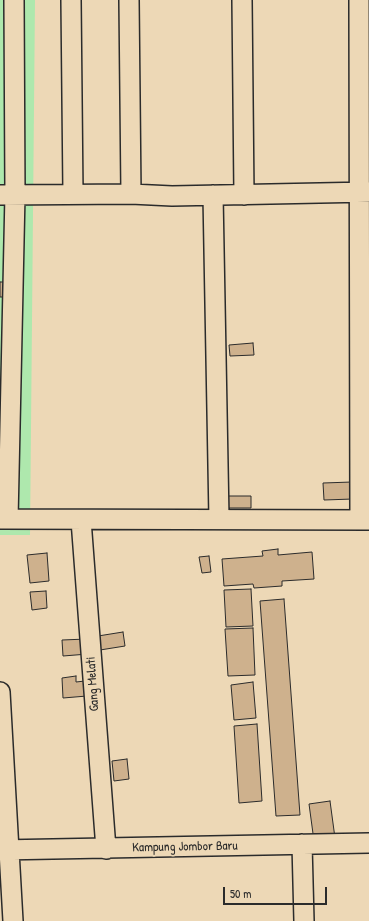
<!DOCTYPE html>
<html>
<head>
<meta charset="utf-8">
<style>
  body { margin:0 }
  #map { position:relative; width:369px; height:921px; overflow:hidden; background:#edd8b6; font-family:"Patrick Hand",sans-serif }
  canvas { display:block }
  .scale { position:absolute; left:223px; top:887px; width:104px; height:18px; box-sizing:border-box; border:2px solid #2b2b2b; border-top:0; padding-left:5px; font-size:12px; line-height:14px; white-space:nowrap; color:#2b2b2b; -webkit-text-stroke:3px #edd8b6; paint-order:stroke }
</style>
</head>
<body>
<div id="map">
<canvas width="369" height="921"></canvas>
<div class="scale">50 m</div>
</div>
<script>
const ctx = document.querySelector('canvas').getContext('2d');
ctx.lineJoin = 'round';
function fill(path, color) { ctx.fillStyle = color; ctx.fill(path, 'evenodd'); }
const poly = rows => new Path2D(rows.map(r => 'M' + r).join(''));
function strokePath(path, color, width, dash) { ctx.strokeStyle = color; ctx.lineWidth = width; ctx.lineCap = dash ? 'butt' : 'round'; ctx.setLineDash(dash || []); ctx.stroke(path); }
function write(font, color, halo, rows, align = 'center') {
  ctx.font = font + ' "Patrick Hand",sans-serif'; ctx.lineWidth = 3.5; ctx.setLineDash([]); ctx.textBaseline = 'middle'; ctx.strokeStyle = halo; ctx.fillStyle = color; for (const [text, x, y, turn = 0] of rows) {
    ctx.save(); ctx.translate(x, y); ctx.rotate((+turn || 0) * Math.PI / 180); ctx.textAlign = isNaN(turn) ? turn : align; if (halo) ctx.strokeText(text, 0, 0); ctx.fillText(text, 0, 0); ctx.restore();
  }
}
const green = poly([
  [0,0,35,0,30,535,0,535]
]);
const building = poly([
  [0,282,5,282,6,297,0,297,0,282],
  [253,343,254,355,230,356,229,345,253,343],
  [352,482,353,499,324,500,323,483,352,482],
  [228,496,251,496,251,508,228,508,228,496],
  [278,549,278,555,312,552,314,579,282,581,282,586,254,588,253,584,224,586,222,559,263,556,262,551,278,549],
  [47,553,49,581,30,583,27,555,47,553],
  [209,556,211,572,202,573,199,557,209,556],
  [251,589,253,626,226,627,224,590,251,589],
  [46,591,47,608,32,610,30,592,46,591],
  [284,599,300,815,276,816,260,601,284,599],
  [253,628,255,675,228,676,225,629,253,628],
  [123,632,125,646,100,650,98,636,123,632],
  [87,639,88,654,63,656,62,640,87,639],
  [76,676,76,682,85,681,87,696,63,698,62,678,76,676],
  [253,682,256,718,234,720,231,685,253,682],
  [257,724,262,801,239,803,234,726,257,724],
  [127,759,129,779,114,781,112,761,127,759],
  [330,801,335,838,314,841,309,804,330,801]
]);
const minor = poly([
  [71,0,73,194],
  [129,0,131,194],
  [242,0,244,195],
  [359,0,360,520],
  [0,195,131,194,172,196,369,192],
  [213,195,219,519],
  [0,519,369,520],
  [8,519,15,194,14,0],
  [81,520,106,849],
  [0,692,13,921],
  [302,844,304,921],
  [0,850,369,843]
]);
const streetNames = [
  ["Gang Melati",93,684,-94],
  ["Kampung Jombor Baru",185,847,-1]
];
fill(green, '#aee8ad');
fill(building, '#ceb18d');
strokePath(building, '#2b2b2b', 1);
strokePath(minor, '#2b2b2b', 22);
strokePath(minor, '#edd8b6', 19);
write('13px', '#2b2b2b', '#edd8b6', streetNames);
</script>
</body>
</html>
